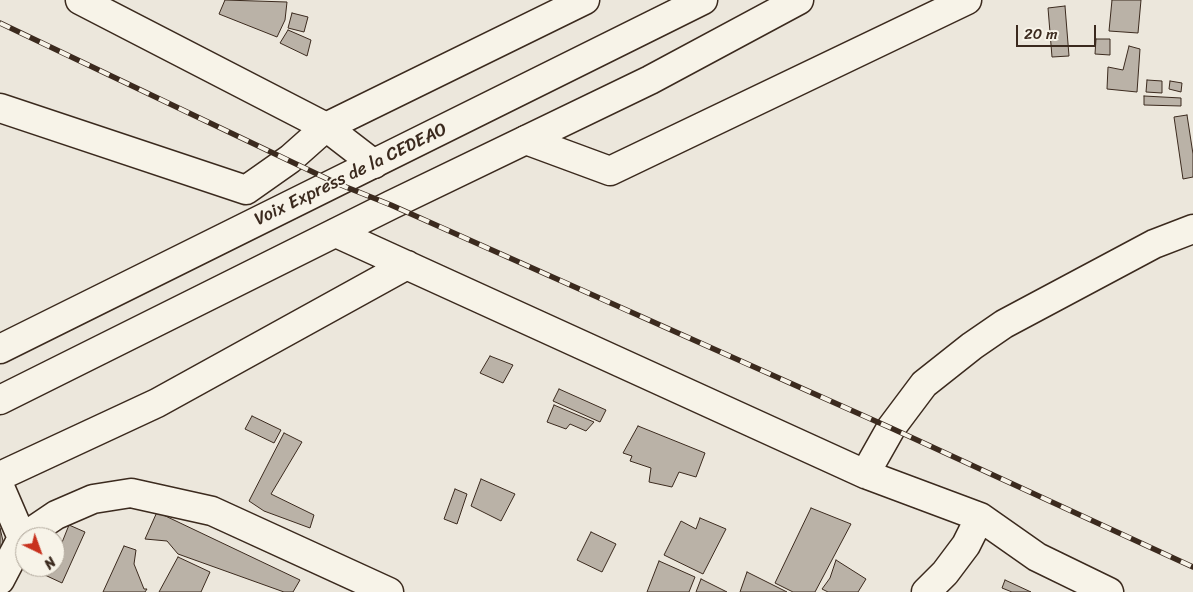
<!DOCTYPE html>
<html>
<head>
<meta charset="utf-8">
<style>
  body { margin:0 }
  #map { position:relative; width:1193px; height:592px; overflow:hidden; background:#ece7dc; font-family:Sriracha,sans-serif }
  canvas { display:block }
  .north { position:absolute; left:15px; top:527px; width:50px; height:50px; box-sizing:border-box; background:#f7f3e8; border:1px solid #aca397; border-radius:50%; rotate:138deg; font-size:14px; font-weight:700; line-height:20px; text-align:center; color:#3b2a1e }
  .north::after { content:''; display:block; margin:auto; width:18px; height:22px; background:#c8321e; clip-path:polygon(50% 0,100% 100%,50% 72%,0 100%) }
  .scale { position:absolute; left:1016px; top:25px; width:80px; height:22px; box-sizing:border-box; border:2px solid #3b2a1e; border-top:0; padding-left:6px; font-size:15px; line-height:18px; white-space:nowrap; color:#3b2a1e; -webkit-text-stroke:4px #f7f3e8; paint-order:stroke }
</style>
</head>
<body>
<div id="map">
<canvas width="1193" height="592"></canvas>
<div class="north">N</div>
<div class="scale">20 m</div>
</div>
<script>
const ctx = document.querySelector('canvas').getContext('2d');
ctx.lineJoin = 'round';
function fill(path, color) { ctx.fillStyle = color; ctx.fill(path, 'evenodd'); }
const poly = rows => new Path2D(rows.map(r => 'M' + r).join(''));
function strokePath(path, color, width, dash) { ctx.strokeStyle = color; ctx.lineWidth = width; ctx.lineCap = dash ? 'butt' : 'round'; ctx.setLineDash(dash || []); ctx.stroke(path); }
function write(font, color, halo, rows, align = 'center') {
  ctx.font = font + ' Sriracha,sans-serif'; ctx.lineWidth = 4; ctx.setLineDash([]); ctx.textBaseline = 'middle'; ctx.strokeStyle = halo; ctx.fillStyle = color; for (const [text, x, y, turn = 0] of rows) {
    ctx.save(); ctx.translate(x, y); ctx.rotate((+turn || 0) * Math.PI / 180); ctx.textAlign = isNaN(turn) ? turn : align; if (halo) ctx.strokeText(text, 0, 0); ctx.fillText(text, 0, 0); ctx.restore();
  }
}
const building = poly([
  [225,0,287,2,285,20,277,37,219,14,225,0],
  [1112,0,1141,0,1138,33,1109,31,1112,0],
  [1065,6,1069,56,1052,57,1048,8,1065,6],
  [292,13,308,17,304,32,288,28,292,13],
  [288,30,311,40,307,56,280,43,288,30],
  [1096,39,1110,39,1110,55,1095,54,1096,39],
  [1129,46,1140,49,1137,92,1107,89,1108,67,1123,70,1129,46],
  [1147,80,1162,81,1162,93,1146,92,1147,80],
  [1170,81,1182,83,1181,92,1169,89,1170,81],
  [1144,96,1181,98,1181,106,1144,105,1144,96],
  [1187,115,1193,154,1193,177,1183,179,1174,117,1187,115],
  [490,356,513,365,503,383,480,373,490,356],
  [559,389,606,410,600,422,553,401,559,389],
  [554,405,594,422,586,431,570,424,566,429,547,422,554,405],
  [252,416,281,430,274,443,245,429,252,416],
  [638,426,705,453,696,477,679,472,672,487,649,482,651,468,630,461,632,456,623,453,638,426],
  [284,433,302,442,271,494,314,515,310,528,264,511,249,501,284,433],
  [481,479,515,494,501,521,471,506,481,479],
  [455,489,467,494,457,524,444,519,455,489],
  [811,508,851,524,815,592,793,592,775,583,811,508],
  [157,512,300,580,293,592,284,592,178,554,167,541,145,539,157,512],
  [700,518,726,529,703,574,664,555,681,521,696,529,700,518],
  [69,525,85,532,62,583,32,569,32,567,55,567,55,560,69,525],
  [0,528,3,541,0,557,0,528],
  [591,532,616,544,602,572,577,560,591,532],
  [124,546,136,550,134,564,144,589,147,589,145,592,103,592,124,546],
  [178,557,210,572,201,592,159,592,178,557],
  [836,560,866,579,858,592,828,592,822,589,830,578,836,560],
  [659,561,695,577,689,592,647,592,659,561],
  [747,572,787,592,740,592,747,572],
  [701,579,727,592,696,592,701,579],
  [1005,580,1031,592,1012,592,1002,588,1005,580]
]);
const street = poly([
  [80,0,326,127,374,164],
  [0,108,246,190,290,159,326,127,585,0],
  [526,140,610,171,967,0],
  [336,233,865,474,980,517,1037,557,1109,592],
  [865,474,891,428,924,384,972,346,1004,324,1154,244,1193,229],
  [0,476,157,403,407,265],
  [0,487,22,538,0,580],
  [22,538,56,515,93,499,131,493,212,511,389,592],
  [926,592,945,573,966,545,980,517]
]);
const primary = poly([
  [0,349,703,0],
  [0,400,391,205,650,80,799,0]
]);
const rail = poly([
  [0,23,336,183,391,205,891,428,1193,567]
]);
const streetNames = [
  ["Voix Express de la CEDEAO",351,175,-26]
];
fill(building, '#bab2a7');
strokePath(building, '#3b2a1e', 1);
strokePath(street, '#3b2a1e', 31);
strokePath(primary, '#3b2a1e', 31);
strokePath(street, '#f7f3e8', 28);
strokePath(primary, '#f7f3e8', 28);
strokePath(rail, '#3b2a1e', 5.5);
strokePath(rail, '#f7f3e8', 4, [11]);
write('18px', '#3b2a1e', '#f7f3e8', streetNames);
</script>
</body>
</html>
